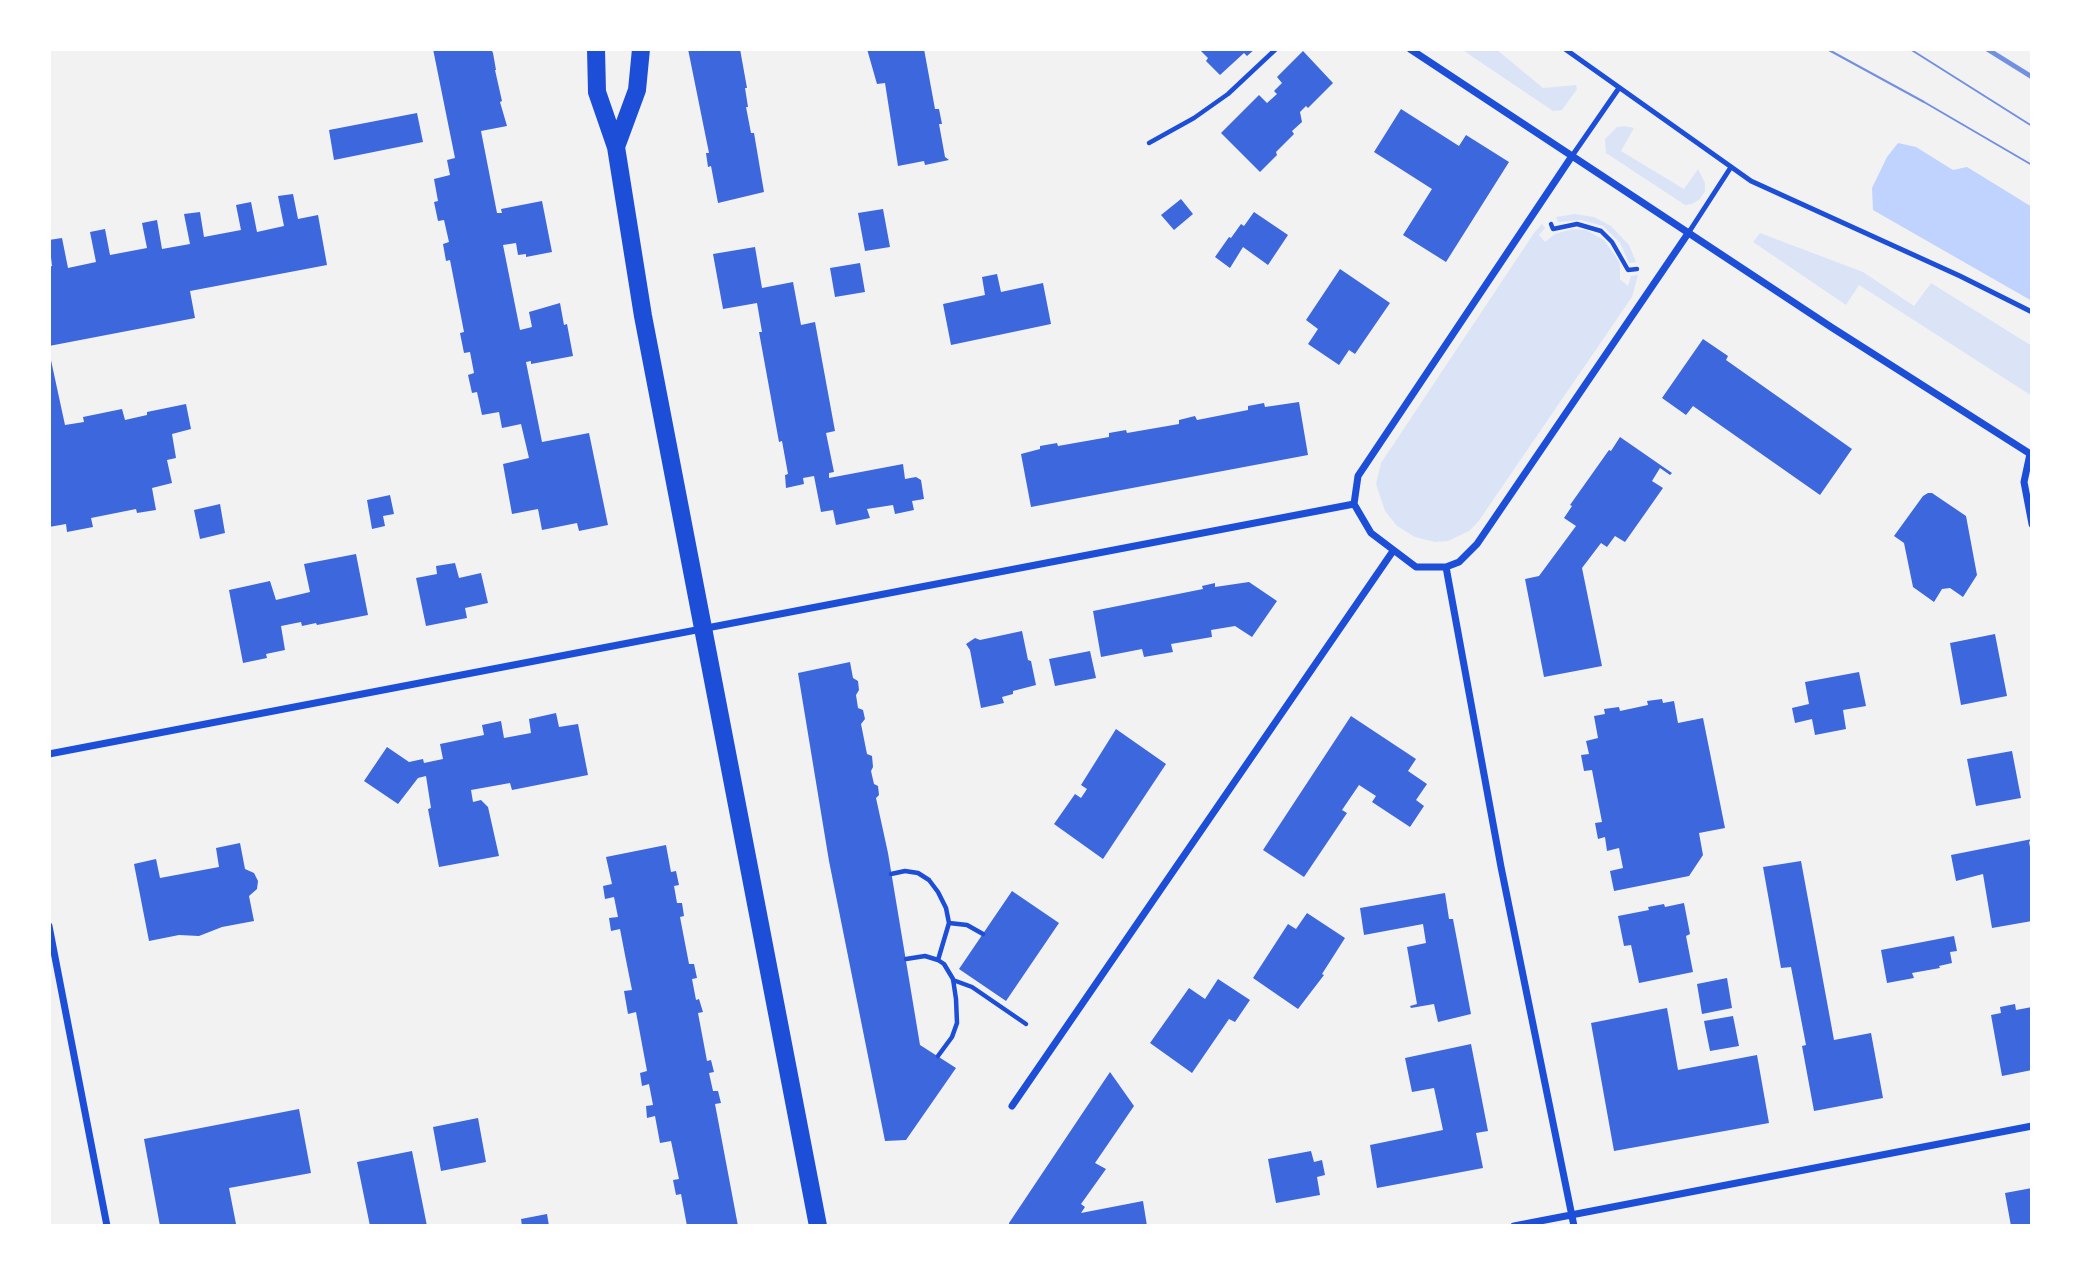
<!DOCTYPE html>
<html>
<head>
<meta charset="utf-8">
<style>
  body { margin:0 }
  #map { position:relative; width:2081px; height:1275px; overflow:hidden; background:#f2f2f2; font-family:Rubik,sans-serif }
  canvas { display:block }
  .frame { position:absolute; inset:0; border:51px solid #fff; pointer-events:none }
</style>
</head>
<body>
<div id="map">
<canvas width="2081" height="1275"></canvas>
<div class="frame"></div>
</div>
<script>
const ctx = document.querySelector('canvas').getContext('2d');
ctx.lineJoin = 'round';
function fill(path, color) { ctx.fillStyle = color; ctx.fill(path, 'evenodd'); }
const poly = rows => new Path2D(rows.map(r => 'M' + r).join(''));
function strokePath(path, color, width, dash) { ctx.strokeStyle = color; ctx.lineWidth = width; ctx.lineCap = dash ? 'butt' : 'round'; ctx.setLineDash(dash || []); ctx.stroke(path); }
const green = poly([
  [1461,49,1496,49,1543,88,1576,85,1577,89,1562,110,1553,111],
  [1625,126,1634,128,1621,151,1684,189,1698,169,1705,183,1705,191,1700,199,1692,204,1685,205,1606,153,1605,139,1617,127],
  [1575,214,1594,217,1611,226,1629,245,1636,262,1629,263,1620,243,1603,226,1581,220,1558,222,1556,217],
  [1542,224,1545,228,1539,235,1545,242,1555,234,1572,229,1586,230,1604,240,1620,263,1620,279,1628,286,1631,276,1638,275,1632,297,1478,522,1469,531,1448,541,1435,542,1415,537,1397,526,1385,511,1376,484,1381,463,1534,233],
  [1760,233,1863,272,1914,306,1931,283,2032,346,2032,396,1859,285,1846,305,1753,242]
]);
const water = poly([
  [1898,143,1916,147,1953,170,1967,167,2032,207,2032,301,1873,210,1872,188,1887,157]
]);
const building = poly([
  [433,49,491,49,493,53,496,70,495,70,502,101,500,102,507,126,481,131,497,213,502,213,501,209,542,201,552,252,526,257,526,254,518,255,516,243,503,245,520,330,532,327,529,312,560,303,564,325,567,324,573,356,531,364,531,361,526,362,542,442,589,433,608,525,579,531,577,523,542,530,538,509,512,514,503,464,529,458,521,424,502,428,499,412,482,415,477,392,472,393,468,375,474,373,470,352,464,353,460,333,464,332,450,260,446,261,443,244,449,242,444,220,438,221,434,202,438,201,434,179,450,175,447,160,455,158],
  [688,49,740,49,747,88,745,88,748,107,746,107,751,133,754,133,764,192,718,203,711,166,708,167,706,153,709,153],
  [867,49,924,49,935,109,939,109,942,124,939,124,945,157,949,160,925,165,924,161,898,166,885,83,877,84],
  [1199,49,1255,49,1247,56,1244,53,1220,75,1206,61,1208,58],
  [1303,51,1333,83,1308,108,1306,106,1300,112,1302,122,1292,131,1294,134,1276,152,1277,155,1260,172,1221,133,1259,95,1267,103,1277,94,1274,91,1282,83,1277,77],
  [1401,109,1459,146,1466,135,1509,162,1446,262,1403,235,1432,189,1374,152],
  [417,113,423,142,334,160,329,130],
  [293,194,298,219,318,215,327,265,190,291,195,318,49,346,49,267,52,266,49,240,62,238,68,268,96,262,90,232,105,229,110,255,147,248,142,223,157,220,162,249,190,244,184,214,200,212,204,237,241,230,236,205,251,202,257,232,284,226,278,196],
  [1181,199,1193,214,1174,230,1161,215],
  [883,209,890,247,865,251,858,213],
  [1254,212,1288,235,1268,265,1243,247,1230,268,1215,257,1229,237,1231,238,1241,224,1244,226],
  [755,247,762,288,793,282,801,325,815,322,835,431,826,433,834,472,829,473,829,478,903,464,905,479,916,477,921,480,924,499,912,501,914,510,895,514,893,505,867,509,870,518,836,525,833,510,821,512,814,476,803,478,804,484,786,488,785,475,788,474,782,441,779,442,759,332,762,332,757,303,723,309,713,254],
  [860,263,865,292,835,297,830,268],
  [1340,269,1390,303,1355,354,1349,350,1339,365,1308,344,1318,329,1306,320],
  [997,274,1001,292,1043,283,1051,324,951,345,943,304,985,295,982,277],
  [1703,339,1728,356,1726,360,1852,449,1820,495,1693,406,1686,415,1662,398],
  [49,351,65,425,84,422,83,417,122,409,125,420,147,415,147,412,186,404,191,429,172,434,176,458,167,460,172,483,152,488,156,510,137,513,136,509,91,518,93,527,67,532,66,524,49,527],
  [1299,402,1308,455,1031,507,1021,454,1040,449,1040,446,1057,443,1058,446,1109,437,1109,433,1126,430,1127,433,1179,424,1179,420,1195,416,1197,420,1248,410,1248,406,1264,403,1265,407],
  [1620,437,1672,473,1670,475,1660,468,1652,481,1663,488,1625,542,1615,536,1607,547,1601,543,1582,568,1602,666,1544,677,1525,579,1539,576,1576,526,1564,518,1572,506,1570,505,1609,450,1611,451],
  [1928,493,1932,493,1966,516,1977,575,1963,597,1950,588,1942,589,1934,602,1913,587,1904,543,1894,536,1923,496],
  [390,495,394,514,383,516,385,526,372,529,367,500],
  [220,504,225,533,200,539,194,510],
  [356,554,368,615,317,625,316,623,302,626,301,622,281,626,285,650,266,654,267,658,243,663,229,590,270,581,276,600,310,592,304,564],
  [455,563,459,578,481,573,488,603,465,608,467,618,426,626,416,578,437,574,436,566],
  [1249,582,1277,601,1252,637,1235,626,1211,630,1212,637,1171,644,1173,652,1144,657,1142,649,1101,657,1093,611,1203,589,1202,586,1215,583,1215,587],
  [1022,631,1028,660,1031,661,1036,685,1013,691,1013,694,1002,697,1004,703,981,708,970,650,966,644,975,638,980,640],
  [1995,634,2007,696,1961,705,1950,643],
  [1090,651,1096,678,1055,686,1049,659],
  [850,662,853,678,858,681,859,690,856,695,858,708,863,710,865,719,861,724,867,754,872,756,873,767,871,771,874,784,878,786,879,795,876,798,888,853,920,1045,956,1068,906,1140,885,1141,829,861,798,673],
  [1859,672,1866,706,1843,710,1846,729,1815,735,1812,719,1795,723,1792,708,1809,704,1805,682],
  [1662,699,1663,703,1674,701,1678,723,1703,718,1725,828,1699,833,1703,855,1689,876,1614,891,1610,871,1623,868,1619,848,1607,851,1605,837,1598,839,1595,823,1602,822,1592,770,1584,771,1581,755,1589,754,1586,741,1598,738,1594,716,1605,714,1604,709,1619,707,1620,711,1648,705,1647,701],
  [556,713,559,727,578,724,588,775,512,790,510,783,471,790,473,802,481,800,488,807,499,856,439,867,428,809,431,808,426,776,418,778,398,804,364,781,387,747,409,762,423,759,424,763,443,759,440,744,484,735,482,725,501,721,504,738,531,733,529,719],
  [1351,716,1416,759,1408,771,1427,784,1416,800,1424,806,1410,827,1372,802,1376,796,1359,785,1342,810,1347,813,1304,877,1263,850],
  [1116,729,1166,764,1103,859,1054,824,1075,794,1081,798,1087,789,1081,785],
  [2012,751,2021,798,1976,806,1967,759],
  [2032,839,2029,842,2032,857,2032,921,1992,928,1983,874,1956,881,1951,855],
  [240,843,245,869,254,873,258,881,257,889,249,896,254,921,222,927,199,936,179,935,149,941,134,864,156,859,160,878,219,867,216,848],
  [666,845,671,872,676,871,679,885,674,886,677,903,682,903,684,916,680,917,689,964,694,964,697,978,692,979,696,1000,699,999,703,1012,698,1013,707,1061,711,1060,714,1072,709,1073,713,1091,718,1091,721,1103,715,1104,738,1226,687,1226,681,1194,676,1195,673,1180,679,1179,671,1141,660,1143,655,1116,647,1118,646,1106,653,1105,649,1084,642,1086,640,1073,647,1071,636,1012,628,1014,624,991,632,990,625,955,620,929,611,931,609,918,618,917,614,897,605,899,603,886,612,884,606,857],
  [1801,861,1834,1040,1871,1033,1883,1098,1814,1111,1802,1046,1806,1045,1791,967,1781,968,1763,867],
  [1012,891,1059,923,1006,1001,959,969],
  [1445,893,1449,919,1453,919,1471,1014,1438,1022,1434,1004,1411,1008,1410,1006,1417,1004,1407,947,1426,943,1423,924,1364,935,1360,908],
  [1684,903,1690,934,1686,936,1693,972,1639,983,1631,945,1624,946,1618,916,1649,910,1648,907,1664,904,1665,907],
  [1307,913,1345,938,1322,974,1324,975,1298,1009,1253,978,1288,924,1296,929],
  [1954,936,1957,951,1950,952,1952,963,1939,966,1940,968,1912,973,1914,978,1887,983,1881,950],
  [1727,978,1732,1008,1702,1014,1697,984],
  [1218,979,1250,1000,1235,1022,1229,1019,1192,1073,1150,1043,1189,988,1205,999],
  [2015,1004,2016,1010,2032,1007,2032,1070,2002,1076,1991,1015,2001,1013,2000,1007],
  [1667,1008,1678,1070,1757,1055,1769,1123,1614,1151,1591,1023],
  [1733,1016,1739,1046,1710,1051,1704,1021],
  [1471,1044,1488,1131,1476,1133,1483,1168,1377,1188,1370,1145,1443,1130,1434,1088,1412,1092,1405,1058],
  [1110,1072,1134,1106,1095,1163,1106,1169,1081,1204,1085,1207,1081,1213,1143,1201,1147,1226,1009,1226,1009,1223],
  [299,1109,311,1173,229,1188,236,1224,232,1226,160,1226,144,1139],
  [478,1118,486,1162,441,1171,433,1127],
  [412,1151,427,1226,370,1226,357,1162],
  [1311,1151,1314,1162,1322,1160,1325,1175,1317,1177,1320,1195,1276,1203,1268,1159],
  [2032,1188,2032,1226,2011,1226,2005,1193],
  [547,1214,549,1226,522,1226,521,1219]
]);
const path = poly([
  [1149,143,1194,118,1228,94,1276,49],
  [1551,224,1553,229,1577,224,1601,231,1612,242,1628,270,1637,269],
  [891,874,905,871,918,873,929,880,938,892,946,908,949,923,938,960],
  [949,923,967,925,983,934],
  [906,959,925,956,938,960,944,964,953,979,956,999,957,1023,952,1037,938,1056],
  [953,980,972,987,1026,1024]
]);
const service = poly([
  [1565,49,1751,181,1960,276,2032,312],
  [1572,156,1619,88],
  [1689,232,1731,167]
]);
const minor = poly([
  [1410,49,1831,327,2032,455],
  [1572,156,1358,476,1354,504,1371,533,1416,567,1446,567,1459,562,1477,544,1689,232],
  [2030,454,2024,482,2032,524],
  [1446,567,1501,867,1574,1226],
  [49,754,1354,504],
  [49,926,107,1226],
  [1012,1106,1393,551],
  [1514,1226,2032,1126]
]);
const primary = poly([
  [596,49,597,92,616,147,643,316,818,1226],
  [616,147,637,90,641,49]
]);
const tram = poly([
  [1827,49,1924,102,2032,165],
  [1910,49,2032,126]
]);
const rail = poly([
  [1987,49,2032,77]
]);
fill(green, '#dbe4f7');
fill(water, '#bfd3fe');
fill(building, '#3d67dc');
strokePath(path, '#1d4ed8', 4.5);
strokePath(service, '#1d4ed8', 5);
strokePath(minor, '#1d4ed8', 7);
strokePath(primary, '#1d4ed8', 18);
strokePath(tram, '#7290e2', 2);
strokePath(rail, '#7290e2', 5);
</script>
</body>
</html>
